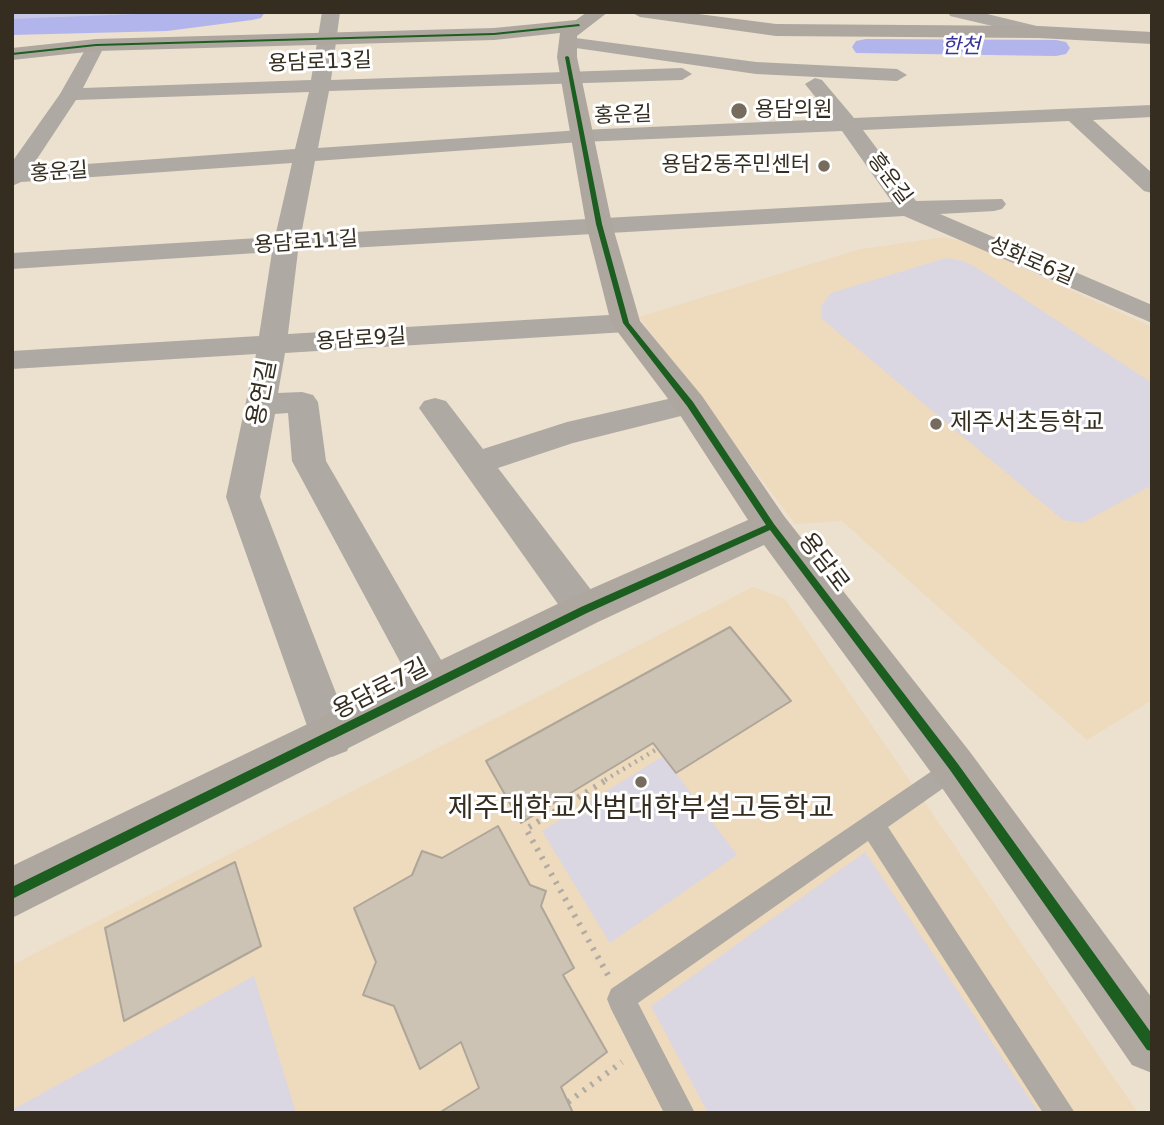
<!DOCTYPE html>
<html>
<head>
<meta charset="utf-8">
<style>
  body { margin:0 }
  #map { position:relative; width:1164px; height:1125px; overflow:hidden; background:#ece0cf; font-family:"DejaVu Sans",sans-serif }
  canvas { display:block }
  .frame { position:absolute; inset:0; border:14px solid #352d20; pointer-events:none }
</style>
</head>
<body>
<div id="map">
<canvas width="1164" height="1125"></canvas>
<div class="frame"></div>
</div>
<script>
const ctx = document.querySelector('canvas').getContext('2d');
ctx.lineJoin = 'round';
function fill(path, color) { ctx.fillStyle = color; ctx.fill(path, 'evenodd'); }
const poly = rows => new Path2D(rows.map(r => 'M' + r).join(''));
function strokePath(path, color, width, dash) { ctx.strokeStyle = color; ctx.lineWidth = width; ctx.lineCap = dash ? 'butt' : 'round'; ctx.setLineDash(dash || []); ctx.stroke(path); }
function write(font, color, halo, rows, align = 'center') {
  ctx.font = font + ' "DejaVu Sans","Noto Sans KR",sans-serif'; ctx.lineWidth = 6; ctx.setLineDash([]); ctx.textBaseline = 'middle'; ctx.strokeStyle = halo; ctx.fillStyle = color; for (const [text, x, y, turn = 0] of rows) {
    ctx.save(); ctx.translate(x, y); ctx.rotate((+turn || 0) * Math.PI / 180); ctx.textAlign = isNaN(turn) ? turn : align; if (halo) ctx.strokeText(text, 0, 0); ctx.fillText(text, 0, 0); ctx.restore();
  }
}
const built = poly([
  [943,237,965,242,1152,327,1152,700,1087,740,842,521,795,524,639,317,857,250],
  [753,587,785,599,1138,1113,12,1113,12,965]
]);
const green = poly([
  [946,258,964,261,977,268,1152,383,1152,485,1082,523,1063,520,821,318,821,306,831,293],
  [663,756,737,855,610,943,542,831],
  [865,852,1039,1113,708,1113,651,1006],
  [254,976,296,1113,12,1113,12,1110]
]);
const forest = poly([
  [178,12,56,25,12,23,12,14]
]);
const river = poly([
  [188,12,265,12,261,18,252,20,167,31,12,35,12,19,188,12],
  [866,39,1056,40,1066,42,1070,48,1066,54,1056,56,856,53,852,47,856,41,866,39]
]);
const building = poly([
  [730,627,791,701,676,773,653,743,521,823,486,761,730,627],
  [498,826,530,885,546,891,541,906,574,968,563,975,607,1052,561,1087,573,1113,439,1113,479,1088,461,1042,420,1069,394,1006,363,995,376,962,354,908,412,875,422,851,442,858,498,826],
  [235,862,261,946,124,1021,105,928,235,862]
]);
const pathFar1 = poly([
  [605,780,657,749]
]);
const path = poly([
  [608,975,526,829,608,779],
  [568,1102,622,1062]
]);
const lane = poly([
  [954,756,962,759,966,767,962,775,888,827,1075,1113,1043,1113,868,841,638,1003,695,1113,664,1113,611,1009,607,999,611,989,954,756]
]);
const street = poly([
  [322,12,340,12,331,80,682,68,692,74,682,80,329,91,318,148,581,130,833,119,805,84,815,78,822,80,854,118,1152,105,1152,117,1093,120,1152,173,1152,193,1144,191,1069,121,863,130,916,201,1002,199,1006,204,1002,209,994,211,940,214,1152,305,1152,323,904,216,298,251,288,334,626,314,636,317,640,323,636,329,626,332,285,353,278,393,302,392,313,395,318,402,326,461,455,684,449,697,434,702,419,697,292,461,288,413,275,414,260,497,353,737,347,751,332,757,317,751,311,737,226,497,256,354,12,369,12,351,259,336,272,252,12,269,12,253,275,237,292,163,21,182,12,186,12,162,60,94,90,41,102,41,105,45,83,88,311,80,322,12],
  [309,92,295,149,31,168,76,100,309,92],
  [842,131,892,202,301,235,315,161,581,142,842,131],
  [948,12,979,12,1045,28,1048,32,1039,37,950,16,948,12],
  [568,37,756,62,897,69,907,75,897,81,756,74,562,46,559,42,562,38,568,37],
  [690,394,701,397,706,404,701,411,573,443,498,468,598,599,603,610,598,621,584,626,570,621,419,408,424,401,435,398,446,401,483,449,567,422,690,394]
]);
const secondary = poly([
  [587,12,608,12,577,36,577,57,612,224,640,321,702,396,784,516,970,752,1152,998,1152,1073,1132,1065,938,782,764,545,598,622,12,918,12,866,570,598,748,520,678,412,611,323,586,224,557,57,560,33,494,40,96,51,12,60,12,48,96,39,494,28,576,20,587,12],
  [631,12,683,12,776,24,1039,26,1152,32,1152,44,1039,38,776,36,640,17,631,12]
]);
const cycleway = poly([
  [579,24,580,26,494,35,96,46,12,55,12,53,96,44,494,33,579,24],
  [567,56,569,57,602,224,629,323,693,402,774,524,958,764,1152,1034,1152,1051,1147,1050,950,770,770,530,587,613,12,899,12,887,581,607,766,525,687,406,623,323,596,224,565,57,567,56]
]);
const markers = [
  [739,111,9,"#756c5d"],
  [824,166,7,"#756c5d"],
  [936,424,7,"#756c5d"],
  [641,782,7,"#756c5d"]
];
const farWaternames = [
  ["한천",961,48]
];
const farStreetnames = [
  ["용담로13길",320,63,-2],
  ["홍운길",623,116,-2],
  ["홍운길",59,173,-4],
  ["흥운길",889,179,53],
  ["용담로11길",306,243,-4],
  ["성화로6길",1031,262,23],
  ["용담로9길",361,340,-4]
];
const farPoinames = [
  ["용담의원",755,111],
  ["용담2동주민센터",810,166,"right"]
];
const streetNames = [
  ["용연길",263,393,-79],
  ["용담로",823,563,53],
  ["용담로7길",381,690,-27]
];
const poiNames = [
  ["제주서초등학교",950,424]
];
const nearPoinames = [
  ["제주대학교사범대학부설고등학교",641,810]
];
fill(built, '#eedabd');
fill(green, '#dad7e3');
fill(forest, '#c7c6e5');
fill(river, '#b2b4ec');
fill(building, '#ccc3b5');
strokePath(building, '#aea699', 2);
strokePath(pathFar1, '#b0aba3', 4.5, [2, 5]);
strokePath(path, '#b0aba3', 6, [2.5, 7]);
fill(lane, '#aea9a2');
fill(street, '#aea9a2');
fill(secondary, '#ada79f');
fill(cycleway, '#1b5e20');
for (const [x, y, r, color] of markers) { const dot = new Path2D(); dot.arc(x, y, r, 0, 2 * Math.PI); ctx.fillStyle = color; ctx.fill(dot); strokePath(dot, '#fff', 2.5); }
write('italic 21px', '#393498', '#fff', farWaternames);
write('21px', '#352d20', '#fff', farStreetnames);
write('21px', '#352d20', '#fff', farPoinames, 'left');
write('24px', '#352d20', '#fff', streetNames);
write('24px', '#352d20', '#fff', poiNames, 'left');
write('28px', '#352d20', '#fff', nearPoinames);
</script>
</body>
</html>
